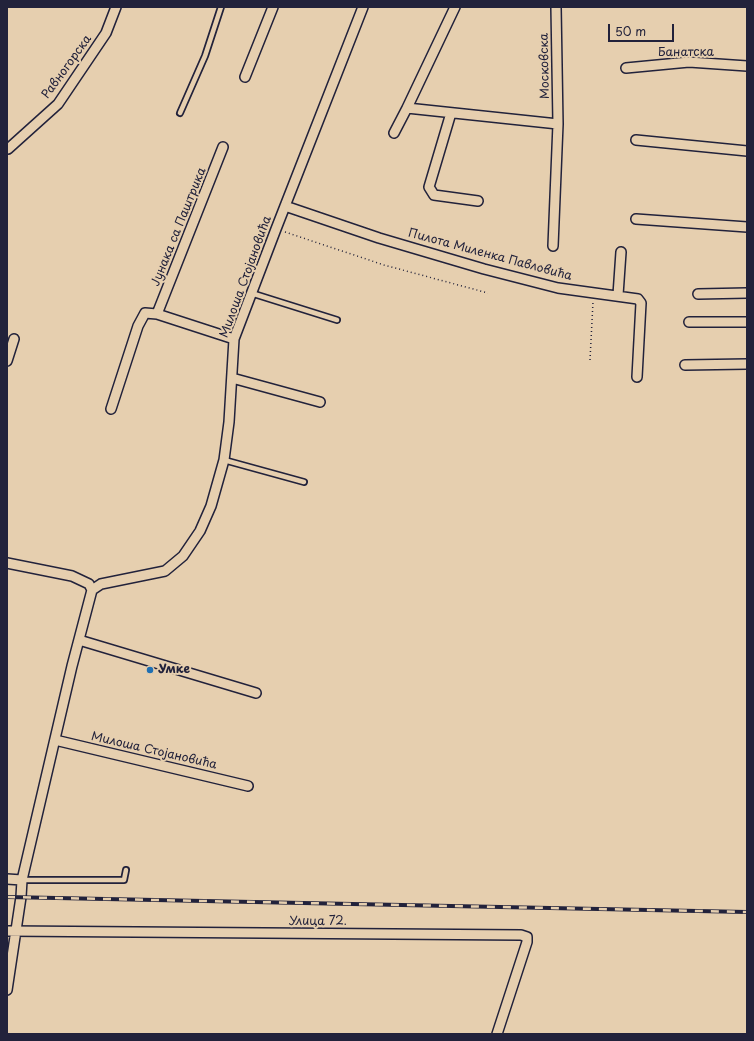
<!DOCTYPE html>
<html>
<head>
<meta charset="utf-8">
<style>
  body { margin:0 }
  #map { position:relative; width:754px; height:1041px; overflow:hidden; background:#e6cfaf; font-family:"Playpen Sans",sans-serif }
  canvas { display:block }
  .frame { position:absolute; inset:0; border:8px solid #22223b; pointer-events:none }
  .scale { position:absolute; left:608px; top:24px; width:66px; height:18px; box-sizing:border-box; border:2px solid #22223b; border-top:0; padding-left:5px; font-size:12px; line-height:14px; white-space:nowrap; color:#22223b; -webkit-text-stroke:3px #e6cfaf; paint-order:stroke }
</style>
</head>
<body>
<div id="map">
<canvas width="754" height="1041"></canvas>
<div class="frame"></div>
<div class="scale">50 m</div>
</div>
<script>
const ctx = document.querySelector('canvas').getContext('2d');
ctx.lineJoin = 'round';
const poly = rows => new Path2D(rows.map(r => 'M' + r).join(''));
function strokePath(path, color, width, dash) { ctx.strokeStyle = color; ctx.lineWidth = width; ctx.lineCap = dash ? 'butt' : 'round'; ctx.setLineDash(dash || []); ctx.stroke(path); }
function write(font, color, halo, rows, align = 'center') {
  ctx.font = font + ' "Playpen Sans",sans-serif'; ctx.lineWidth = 4; ctx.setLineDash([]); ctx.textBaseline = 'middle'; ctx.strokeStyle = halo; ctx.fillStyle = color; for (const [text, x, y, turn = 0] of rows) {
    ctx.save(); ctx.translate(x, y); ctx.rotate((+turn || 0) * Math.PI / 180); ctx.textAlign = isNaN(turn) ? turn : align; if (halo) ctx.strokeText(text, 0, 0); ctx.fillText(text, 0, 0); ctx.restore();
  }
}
const path = poly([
  [285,232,384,265,488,293],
  [590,360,593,302]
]);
const lane = poly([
  [180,113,205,56,221,7],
  [251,293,337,320],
  [224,460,304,482],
  [22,880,124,880,126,870]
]);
const street = poly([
  [455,7,407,108,558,124],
  [626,68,689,62,747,66],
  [245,77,273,7],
  [451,113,429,187,434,195,478,201],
  [394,133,407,108],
  [636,140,747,151],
  [8,149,58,104,106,33,116,7],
  [285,206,379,238,484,269,558,288,638,299,641,303,637,377],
  [636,219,747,227],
  [553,246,558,124,556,7],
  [698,294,747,293],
  [618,295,621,252],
  [157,314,223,147],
  [689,322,747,322],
  [7,361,14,339],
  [685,365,747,364],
  [232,378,320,402],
  [111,409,138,326,145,313,157,314,234,339],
  [7,563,72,576,89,584,92,590],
  [79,640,256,693],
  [55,740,248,786],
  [7,879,22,880],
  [7,931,521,935,527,937,527,942,497,1034],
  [7,990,21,897,22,880,72,666,92,590,101,584,165,571,183,556,200,531,211,506,224,460,229,422,234,339,276,229,363,7]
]);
const rail = poly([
  [7,897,747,912]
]);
const markers = [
  [150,670,4,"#1f6fb2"]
];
const streetNames = [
  ["Банатска",686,53],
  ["Московска",545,66,-91],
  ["Равногорска",67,67,-54],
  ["Јунака са Паштрика",179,227,-68],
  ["Пилота Миленка Павловића",490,255,15],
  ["Милоша Стојановића",246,277,-70],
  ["Милоша Стојановића",154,751,13],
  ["Улица 72.",318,922]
];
const poiNames = [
  ["Умке",158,670]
];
strokePath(lane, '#22223b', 8);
strokePath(street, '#22223b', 12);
strokePath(path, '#22223b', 1.5, [1, 3]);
strokePath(lane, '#e6cfaf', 4.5);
strokePath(street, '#e6cfaf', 9);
strokePath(rail, '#22223b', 4);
strokePath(rail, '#e6cfaf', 2.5, [8]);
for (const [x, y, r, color] of markers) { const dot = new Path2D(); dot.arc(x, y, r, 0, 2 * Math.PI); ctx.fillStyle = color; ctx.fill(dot); strokePath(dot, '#e6cfaf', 1.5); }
write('12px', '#22223b', '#e6cfaf', streetNames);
write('bold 12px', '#22223b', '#e6cfaf', poiNames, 'left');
</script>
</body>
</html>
